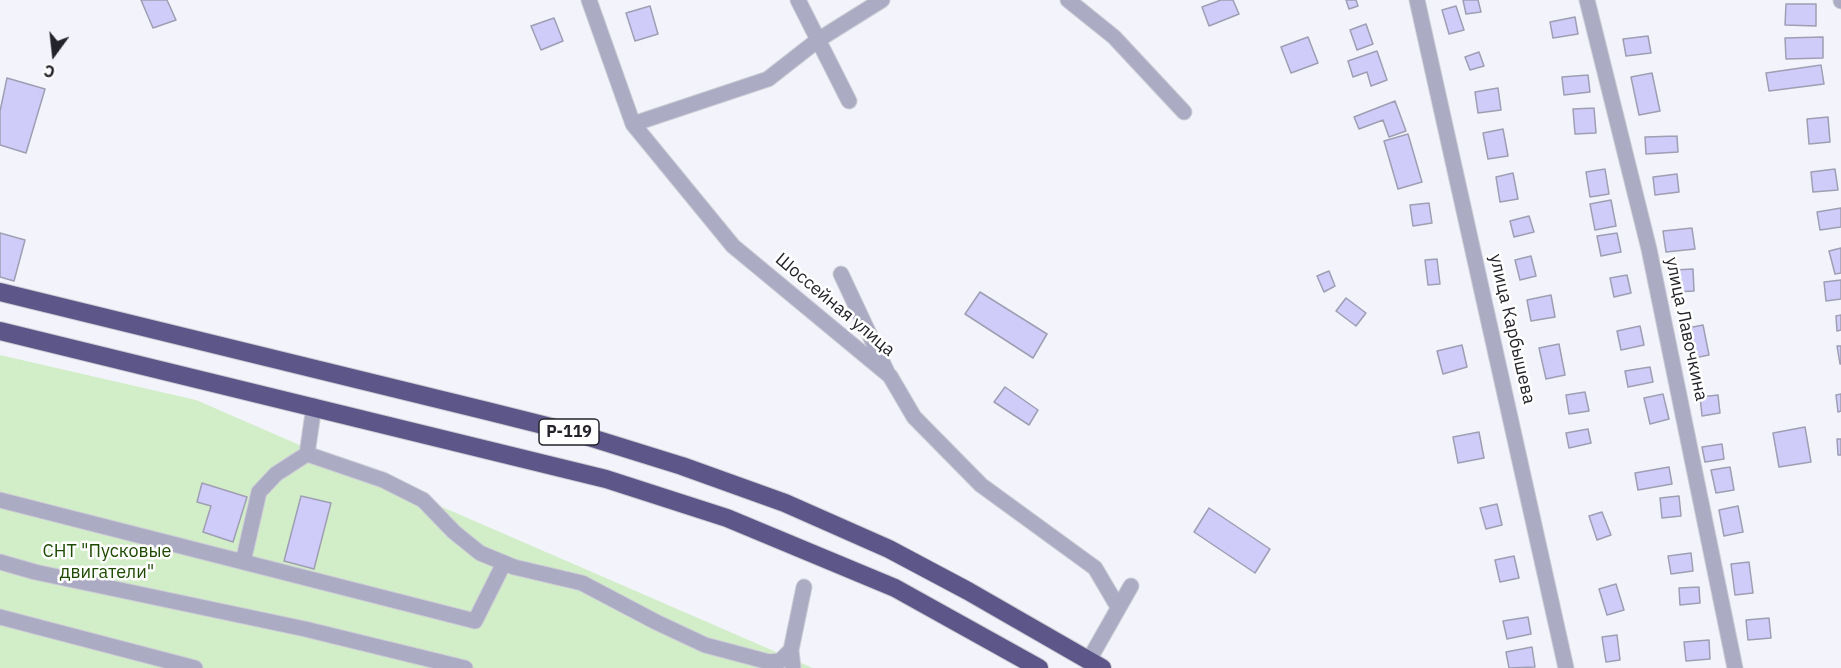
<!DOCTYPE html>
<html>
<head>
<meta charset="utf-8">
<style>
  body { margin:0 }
  #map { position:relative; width:1841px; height:668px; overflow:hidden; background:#f3f3fc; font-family:"IBM Plex Sans",sans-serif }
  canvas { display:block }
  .north { position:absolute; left:24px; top:24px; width:60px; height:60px; -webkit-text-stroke:4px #fff; paint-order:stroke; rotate:195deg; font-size:16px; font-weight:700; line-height:24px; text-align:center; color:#23232b }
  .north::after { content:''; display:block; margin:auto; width:21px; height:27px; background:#23232b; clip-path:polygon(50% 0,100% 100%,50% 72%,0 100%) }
</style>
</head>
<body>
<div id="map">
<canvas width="1841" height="668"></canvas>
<div class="north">С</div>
</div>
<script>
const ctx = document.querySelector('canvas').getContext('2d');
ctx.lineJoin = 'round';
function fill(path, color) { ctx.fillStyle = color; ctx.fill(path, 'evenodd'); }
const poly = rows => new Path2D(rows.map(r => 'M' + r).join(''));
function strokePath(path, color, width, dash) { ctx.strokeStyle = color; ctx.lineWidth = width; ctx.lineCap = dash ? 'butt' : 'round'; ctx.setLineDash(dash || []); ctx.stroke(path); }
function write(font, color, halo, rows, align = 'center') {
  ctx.font = font + ' "IBM Plex Sans",sans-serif'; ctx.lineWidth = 5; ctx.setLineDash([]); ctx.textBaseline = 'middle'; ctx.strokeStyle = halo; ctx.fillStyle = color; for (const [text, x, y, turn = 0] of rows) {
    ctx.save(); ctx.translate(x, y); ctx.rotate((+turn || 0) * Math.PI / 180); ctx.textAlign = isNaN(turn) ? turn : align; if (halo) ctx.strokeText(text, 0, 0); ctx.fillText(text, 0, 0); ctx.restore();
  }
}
const green = poly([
  [0,355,196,400,813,668,0,668]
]);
const building = poly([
  [141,0,167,0,176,20,153,28,141,0],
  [1221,0,1233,0,1239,14,1209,26,1202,7,1221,0],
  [1346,0,1356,0,1358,6,1349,9,1346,0],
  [1463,0,1478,0,1481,12,1466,14,1463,0],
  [1786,4,1816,4,1816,26,1785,25,1786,4],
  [650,6,658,34,635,41,626,13,650,6],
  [1456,6,1464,30,1449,34,1442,10,1456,6],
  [1575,17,1578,34,1553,38,1550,22,1575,17],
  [554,18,563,41,541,50,531,26,554,18],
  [1366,24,1373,44,1357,50,1350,30,1366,24],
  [1648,36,1651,53,1626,56,1623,39,1648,36],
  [1308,37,1318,63,1291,73,1281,47,1308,37],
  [1823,37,1823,58,1786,59,1785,38,1823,37],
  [1377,51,1387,80,1371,86,1367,72,1353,77,1348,61,1377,51],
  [1479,52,1484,66,1470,70,1465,57,1479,52],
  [1821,65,1824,84,1769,91,1766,73,1821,65],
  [1652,73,1660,111,1639,115,1631,77,1652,73],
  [1588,75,1590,92,1564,95,1562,77,1588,75],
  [7,78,45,89,26,153,0,145,0,111,7,78],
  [1498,88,1501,110,1478,113,1475,92,1498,88],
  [1395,101,1406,131,1389,137,1383,120,1359,129,1354,117,1395,101],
  [1594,108,1596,133,1575,134,1573,109,1594,108],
  [1828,117,1830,142,1809,144,1807,119,1828,117],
  [1503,129,1508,156,1488,159,1483,133,1503,129],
  [1408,134,1422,182,1398,189,1384,141,1408,134],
  [1677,136,1678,152,1646,154,1645,137,1677,136],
  [1605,169,1609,194,1590,197,1586,172,1605,169],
  [1835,169,1838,190,1813,192,1811,172,1835,169],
  [1513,173,1518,199,1500,202,1496,177,1513,173],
  [1677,174,1679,192,1655,195,1653,177,1677,174],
  [1611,200,1616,226,1595,230,1590,204,1611,200],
  [1429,203,1432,223,1413,226,1410,205,1429,203],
  [1841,208,1841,227,1820,230,1817,212,1841,208],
  [1529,216,1534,232,1514,237,1510,221,1529,216],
  [1692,228,1695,249,1666,252,1663,231,1692,228],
  [0,233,25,240,14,281,0,277,0,233],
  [1617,233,1621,252,1601,256,1597,236,1617,233],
  [1841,248,1841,273,1835,274,1829,251,1841,248],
  [1531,256,1536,276,1520,280,1515,260,1531,256],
  [1437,259,1440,284,1428,285,1425,260,1437,259],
  [1693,269,1694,291,1675,292,1674,270,1693,269],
  [1329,271,1335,286,1324,292,1317,276,1329,271],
  [1627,275,1631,293,1614,297,1610,278,1627,275],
  [1841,280,1841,299,1826,301,1824,282,1841,280],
  [980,292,1047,334,1033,358,965,314,980,292],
  [1551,295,1555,317,1531,321,1527,300,1551,295],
  [1346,298,1366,313,1356,326,1336,311,1346,298],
  [1841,315,1841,330,1837,331,1836,316,1841,315],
  [1703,325,1709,355,1689,359,1683,329,1703,325],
  [1640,326,1644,345,1621,350,1617,331,1640,326],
  [1559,344,1565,375,1546,379,1539,348,1559,344],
  [1462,345,1467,367,1443,374,1437,351,1462,345],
  [1837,346,1841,346,1841,364,1840,364,1837,346],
  [1650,367,1653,382,1628,387,1625,371,1650,367],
  [1005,387,1038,410,1029,425,994,402,1005,387],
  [1585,392,1589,411,1569,414,1566,395,1585,392],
  [1663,394,1669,419,1650,424,1644,398,1663,394],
  [1841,394,1841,411,1838,412,1836,395,1841,394],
  [1718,395,1720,413,1702,416,1700,397,1718,395],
  [1805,427,1811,462,1779,467,1773,433,1805,427],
  [1588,429,1591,443,1569,448,1566,433,1588,429],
  [1479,432,1484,458,1458,463,1453,437,1479,432],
  [1837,439,1841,439,1841,455,1838,455,1837,439],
  [1722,444,1724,459,1705,462,1702,447,1722,444],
  [1669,467,1672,484,1638,490,1635,473,1669,467],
  [1730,467,1734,490,1716,493,1711,470,1730,467],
  [202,483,247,497,233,542,203,532,211,506,197,502,202,483],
  [301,496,331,503,314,569,284,561,301,496],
  [1679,496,1681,516,1662,518,1660,498,1679,496],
  [1497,504,1502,525,1486,529,1480,508,1497,504],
  [1738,506,1743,532,1724,536,1719,510,1738,506],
  [1209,508,1270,549,1255,573,1194,532,1209,508],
  [1602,512,1611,535,1597,540,1589,516,1602,512],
  [1691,553,1693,571,1671,574,1668,556,1691,553],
  [1514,556,1519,578,1500,582,1495,560,1514,556],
  [1749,562,1753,593,1735,595,1731,564,1749,562],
  [1616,584,1624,610,1607,615,1599,589,1616,584],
  [1699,587,1700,603,1680,605,1679,588,1699,587],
  [1528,617,1531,634,1507,639,1503,621,1528,617],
  [1769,618,1771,638,1748,640,1746,620,1769,618],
  [1617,635,1620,660,1606,662,1602,637,1617,635],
  [1709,640,1710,659,1686,661,1684,642,1709,640],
  [1532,647,1535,667,1509,668,1506,652,1532,647]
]);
const minor = poly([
  [589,0,633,124,733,246,890,376,914,417,981,485,1095,568,1118,607],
  [798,0,849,101],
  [1068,0,1114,37,1184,112],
  [1417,0,1566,668],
  [1587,0,1649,249,1735,668],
  [1841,0,1841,1],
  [633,124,768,79,818,40,882,0],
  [841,274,887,372],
  [314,406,307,454,383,480,423,500,454,532,480,553,514,567,582,583,656,622,705,645,769,662,780,661,791,650],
  [0,500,475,621,504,563],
  [0,562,35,572,305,629,465,668],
  [243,562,259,492,276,474,307,454],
  [0,617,195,668],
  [1089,660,1131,586],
  [793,668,791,650,804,587]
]);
const highway = poly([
  [0,292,487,411,579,434,682,466,785,503,889,549,968,591,1102,668],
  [0,331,606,479,727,518,895,588,1039,668]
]);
const shields = [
  [569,432,60]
];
const shieldNames = [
  ["Р-119",569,432]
];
const streetNames = [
  ["Шоссейная улица",835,305,40],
  ["улица Карбышева",1512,329,77],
  ["улица Лавочкина",1686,329,78]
];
const parkNames = [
  ["СНТ \"Пусковые",107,552],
  ["двигатели\"",107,573]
];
fill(green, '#d2eec8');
fill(building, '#cfccf9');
strokePath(building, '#9f9eb3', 1.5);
strokePath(minor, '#ceced6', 17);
strokePath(highway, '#ceced6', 20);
strokePath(minor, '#acabc4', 15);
strokePath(highway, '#5d5789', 18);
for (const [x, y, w] of shields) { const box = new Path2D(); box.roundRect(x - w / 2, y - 13, w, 26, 4.5); ctx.fillStyle = '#fff'; ctx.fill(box); strokePath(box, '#23232b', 1.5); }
write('bold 16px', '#23232b', null, shieldNames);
write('18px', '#23232b', '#fff', streetNames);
write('18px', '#1d4901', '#fff', parkNames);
</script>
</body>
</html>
